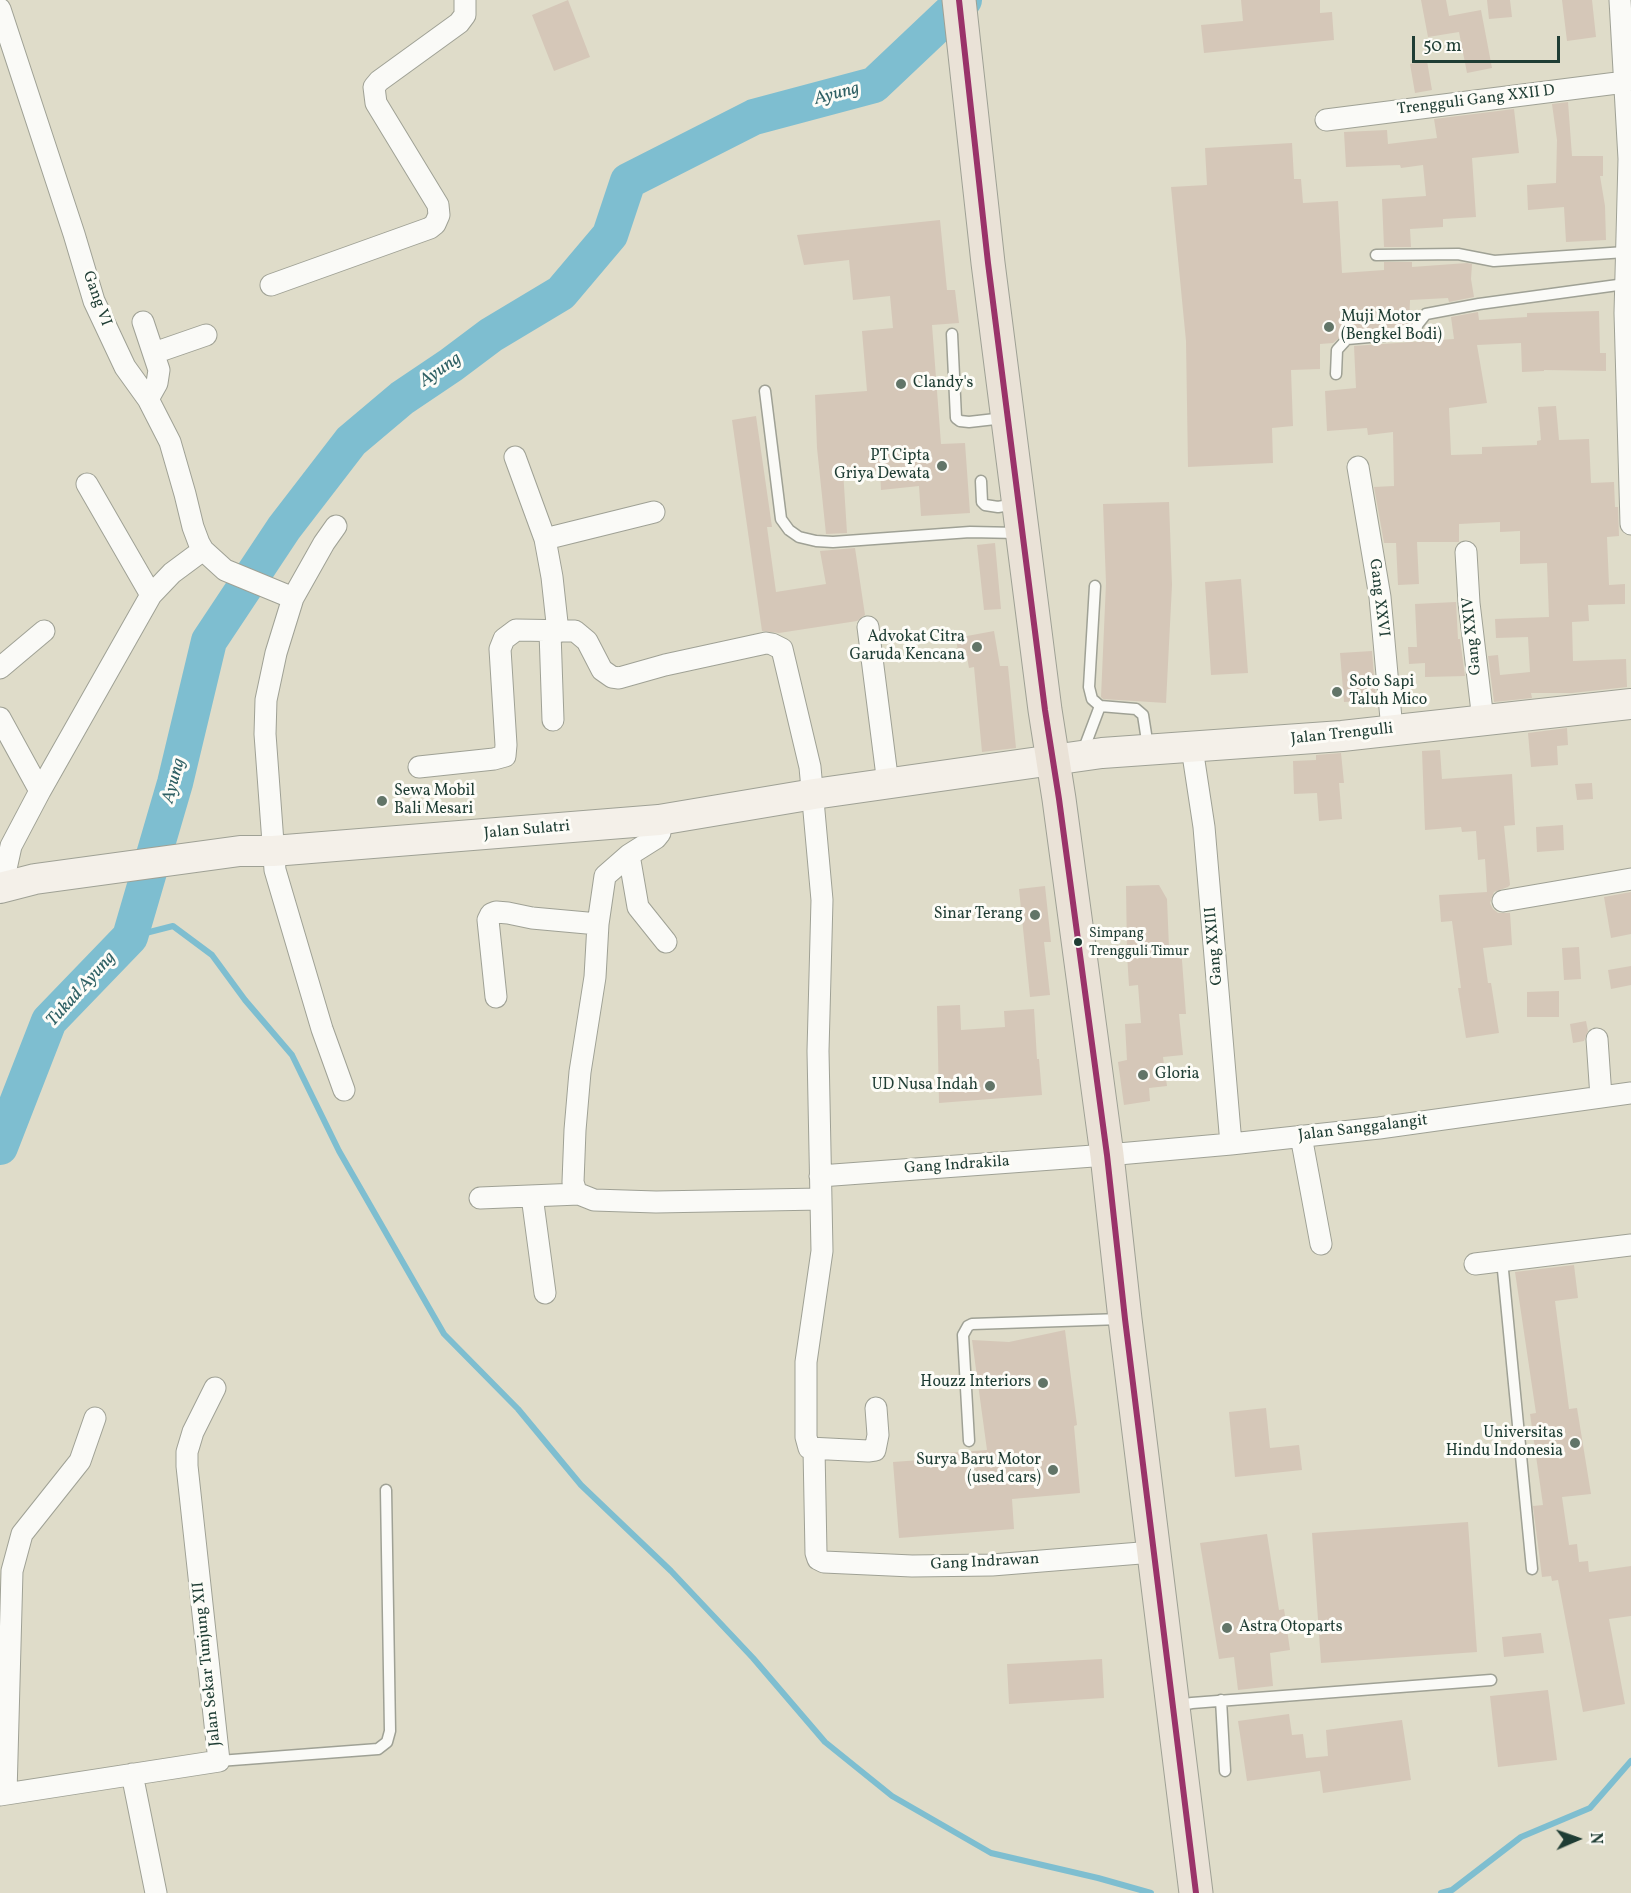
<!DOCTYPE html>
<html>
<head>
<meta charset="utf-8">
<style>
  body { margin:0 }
  #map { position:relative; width:1631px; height:1893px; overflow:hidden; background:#dfdcc9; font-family:Vollkorn,serif }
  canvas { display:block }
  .north { position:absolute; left:1547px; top:1809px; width:60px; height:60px; -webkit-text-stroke:4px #fdfcf7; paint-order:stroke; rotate:88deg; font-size:16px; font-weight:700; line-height:24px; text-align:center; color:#1f3d34 }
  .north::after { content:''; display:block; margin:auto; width:21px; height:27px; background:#1f3d34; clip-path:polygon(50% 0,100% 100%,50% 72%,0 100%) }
  .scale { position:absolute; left:1412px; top:36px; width:148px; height:27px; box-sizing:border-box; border:3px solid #1f3d34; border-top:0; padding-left:8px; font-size:18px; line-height:21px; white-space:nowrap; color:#1f3d34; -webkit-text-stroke:4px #fdfcf7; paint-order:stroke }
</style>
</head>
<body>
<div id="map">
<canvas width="1631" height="1893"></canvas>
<div class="north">N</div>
<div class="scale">50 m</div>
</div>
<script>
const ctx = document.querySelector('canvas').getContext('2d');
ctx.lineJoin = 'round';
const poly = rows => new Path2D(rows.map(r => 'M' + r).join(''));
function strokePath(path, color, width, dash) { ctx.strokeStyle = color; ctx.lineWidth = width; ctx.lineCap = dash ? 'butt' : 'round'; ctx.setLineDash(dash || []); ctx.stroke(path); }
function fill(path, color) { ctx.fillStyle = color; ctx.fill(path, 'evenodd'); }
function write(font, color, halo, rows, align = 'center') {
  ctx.font = font + ' Vollkorn,serif'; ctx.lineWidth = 6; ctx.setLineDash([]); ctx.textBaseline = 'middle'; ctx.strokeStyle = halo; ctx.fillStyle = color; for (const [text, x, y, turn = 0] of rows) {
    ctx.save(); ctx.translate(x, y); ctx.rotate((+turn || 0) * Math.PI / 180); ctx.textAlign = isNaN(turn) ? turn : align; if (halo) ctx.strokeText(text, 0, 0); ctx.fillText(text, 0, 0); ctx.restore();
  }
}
const stream = poly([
  [130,937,173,926,212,955,245,1000,292,1055,339,1151,444,1334,518,1409,581,1485,671,1571,753,1658,825,1742,892,1796,991,1853,1098,1878,1151,1893],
  [1441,1893,1452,1890,1521,1837,1590,1808,1631,1761]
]);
const river = poly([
  [0,1147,49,1021,130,937,175,783,209,641,284,528,351,441,402,398,451,365,491,335,561,293,610,235,628,181,754,117,874,85,964,0]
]);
const building = poly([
  [568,0,590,57,554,71,532,15],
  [1241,0,1320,0,1320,13,1332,12,1334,40,1204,53,1201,25,1243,21],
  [1421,0,1446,0,1449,16,1481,10,1492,68,1467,73,1459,32,1428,37],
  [1487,0,1510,0,1512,17,1489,19],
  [1562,0,1592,0,1596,37,1567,41],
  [1427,61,1432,90,1415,93,1410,64],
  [1568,102,1572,156,1603,156,1603,176,1600,176,1605,206,1606,240,1566,242,1564,207,1528,210,1527,185,1556,183,1557,140,1552,104],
  [1514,109,1519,153,1472,158,1476,217,1443,219,1443,227,1410,229,1411,247,1384,247,1382,199,1426,196,1423,165,1401,168,1400,165,1346,167,1344,132,1387,130,1388,144,1437,138,1434,119],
  [1292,143,1294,179,1301,179,1303,203,1338,201,1342,273,1384,270,1384,262,1412,262,1412,267,1467,263,1472,264,1471,279,1474,297,1449,302,1448,298,1410,300,1409,326,1346,332,1333,343,1320,344,1320,369,1291,370,1293,426,1272,428,1273,463,1188,467,1186,341,1171,187,1207,185,1205,148],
  [940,220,947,290,955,290,959,323,932,325,941,444,965,443,970,513,921,516,919,486,881,490,880,471,843,470,847,533,826,534,817,448,815,395,867,391,862,331,893,328,890,296,853,300,849,260,804,265,797,235],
  [1599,311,1600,353,1606,353,1606,371,1544,370,1544,371,1522,372,1521,343,1477,345,1487,403,1449,408,1451,455,1482,454,1482,447,1537,445,1537,441,1541,440,1538,407,1556,406,1559,440,1589,439,1591,483,1614,482,1615,507,1618,507,1619,536,1607,537,1609,585,1625,584,1625,604,1588,605,1589,621,1572,622,1573,661,1626,659,1627,687,1572,693,1531,693,1532,698,1494,702,1488,656,1498,655,1500,675,1530,672,1528,637,1496,638,1495,619,1549,617,1547,563,1520,564,1520,531,1500,532,1500,522,1459,524,1459,542,1417,542,1419,584,1398,585,1396,543,1384,543,1374,487,1394,486,1393,432,1368,435,1367,428,1327,431,1325,391,1356,388,1354,346,1454,339,1451,317,1478,312,1479,320,1527,317,1527,313],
  [756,416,772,527,767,527,776,592,826,584,820,551,855,548,865,615,857,621,779,633,762,631,732,420],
  [1169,502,1172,585,1166,703,1103,699,1101,697,1106,583,1103,504],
  [995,543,1001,609,984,610,977,545],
  [1241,579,1248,673,1211,675,1205,582],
  [1456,602,1458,639,1460,639,1465,676,1425,677,1425,663,1409,664,1408,647,1417,647,1415,604],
  [994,631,1000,666,1008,666,1016,748,982,752,974,667,969,668,967,657,959,658,956,638],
  [1372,651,1376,700,1344,702,1340,653],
  [1567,728,1568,745,1557,746,1558,765,1531,767,1528,733],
  [1440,750,1442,779,1512,774,1515,825,1504,826,1510,885,1508,887,1494,892,1490,903,1493,909,1498,913,1510,913,1512,945,1483,948,1488,983,1491,983,1499,1033,1466,1038,1458,988,1461,988,1452,921,1441,922,1439,895,1487,892,1485,859,1478,860,1476,831,1462,832,1461,827,1425,830,1422,751],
  [1341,753,1344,783,1339,783,1342,819,1319,821,1317,793,1294,794,1293,761,1316,760,1316,755],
  [1592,783,1593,799,1577,800,1575,784],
  [1563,825,1564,850,1537,852,1536,827],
  [1159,885,1167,899,1169,948,1181,947,1186,1014,1179,1014,1183,1055,1163,1057,1167,1086,1149,1088,1150,1101,1124,1105,1118,1062,1127,1060,1125,1024,1141,1023,1138,985,1129,986,1127,954,1126,886],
  [1045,886,1051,942,1044,942,1050,995,1030,997,1019,889],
  [1631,892,1631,934,1611,938,1604,897],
  [1579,947,1581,979,1564,980,1562,948],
  [1631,966,1631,985,1611,989,1608,970],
  [1559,991,1559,1017,1527,1017,1527,992],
  [960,1005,961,1030,1005,1027,1004,1011,1034,1009,1037,1059,1039,1059,1042,1095,939,1103,937,1006],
  [1586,1021,1588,1031,1584,1041,1573,1043,1570,1024],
  [1574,1265,1578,1298,1555,1301,1569,1409,1577,1408,1591,1494,1562,1497,1569,1545,1577,1544,1579,1562,1588,1561,1589,1572,1631,1566,1631,1616,1609,1619,1625,1704,1583,1712,1558,1580,1552,1581,1551,1576,1542,1577,1533,1506,1543,1505,1530,1414,1536,1413,1515,1272],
  [1065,1330,1077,1425,1074,1426,1080,1493,1012,1499,1014,1529,899,1538,893,1462,948,1458,947,1453,987,1450,972,1340,1009,1342],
  [1266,1408,1270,1448,1299,1445,1302,1470,1235,1477,1229,1412],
  [1468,1522,1477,1652,1321,1663,1312,1533],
  [1267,1534,1279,1610,1284,1609,1290,1650,1270,1653,1273,1686,1238,1690,1234,1657,1219,1659,1200,1543],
  [1541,1633,1544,1653,1504,1657,1502,1637],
  [1102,1659,1104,1698,1009,1704,1007,1664],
  [1548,1690,1557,1760,1498,1767,1490,1696],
  [1289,1714,1292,1735,1303,1734,1306,1758,1328,1756,1326,1730,1402,1720,1411,1780,1323,1793,1320,1771,1247,1781,1238,1721]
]);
const lane = poly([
  [1376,255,1458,254,1494,261,1625,252],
  [952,334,956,418,960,421,969,422,1004,418],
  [1336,374,1337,350,1347,339,1414,333,1418,324,1426,314,1479,304,1625,284],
  [765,391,781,519,789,530,799,537,816,541,833,542,970,532,1018,533],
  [981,481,982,502,985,505,998,507,1015,504],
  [1095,586,1089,687,1092,699,1100,706,1136,709,1143,715,1148,747],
  [1083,751,1100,706],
  [1502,1260,1532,1569],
  [969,1441,963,1335,968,1326,972,1324,1121,1319],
  [1221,1700,1225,1771],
  [1175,1706,1192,1703,1491,1680],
  [219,1761,378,1749,387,1742,390,1731,386,1490]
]);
const street = poly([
  [1620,0,1629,159,1625,313,1631,524],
  [0,9,74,234,94,301,125,367,148,399,170,442,185,494,193,527,199,543,203,550,225,570,293,598],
  [1326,120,1625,82],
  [271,285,430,228,435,224,439,215,438,205,376,103,374,87,379,81,459,23,465,15,465,0],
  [143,322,159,370,157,383,148,399],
  [154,353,206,335],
  [515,457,545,539,552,577,558,632],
  [1358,467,1380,597,1392,730],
  [87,484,151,595],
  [336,526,324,543,293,598,276,653,266,700,265,734,275,870,322,1029,344,1090],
  [545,539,654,512],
  [1466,552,1469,603,1483,720],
  [868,627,888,784],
  [550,632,553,720],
  [0,668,44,631],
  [0,718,40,791],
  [1192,748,1204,827,1231,1144],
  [419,767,494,759,505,756,506,745,500,649,504,639,516,630,575,631,587,641,602,670,612,677,619,678,665,665,766,643,772,644,782,649,810,767,822,900,818,1051,822,1251,806,1362,806,1437,809,1448,868,1451,875,1450,878,1435,876,1408],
  [629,855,638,907,666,942],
  [2,887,11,846,40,791,151,595,172,573,203,550],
  [1503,901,1631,879],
  [598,924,605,876,629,855,656,838,660,833,659,820],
  [496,997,488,920,491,914,496,912,508,913,532,918,598,924,595,977,580,1072,575,1130,573,1182,576,1192,579,1194,594,1200,656,1202,821,1199],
  [1597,1039,1601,1097],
  [1301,1136,1321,1244],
  [820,1176,1107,1155,1231,1144,1379,1128,1631,1093],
  [532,1196,545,1293],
  [480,1198,579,1194],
  [1475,1264,1631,1245],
  [814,1449,816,1553,818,1559,824,1562,912,1566,992,1565,1153,1552],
  [132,1774,156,1893],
  [6,1794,12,1571,22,1534,80,1461,95,1418],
  [0,1795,219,1761,187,1466,187,1452,193,1432,215,1388]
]);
const secondary = poly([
  [0,888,35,879,240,851,273,851,659,820,814,794,1102,753,1342,736,1631,704]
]);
const highway = poly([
  [959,0,988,263,1045,710,1059,799,1107,1155,1125,1319,1196,1893]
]);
const bus1 = poly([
  [959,0,988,263,1045,710,1059,799,1107,1155,1125,1319,1196,1893]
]);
const markers = [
  [1329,327,6,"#627568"],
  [901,384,6,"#627568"],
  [942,466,6,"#627568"],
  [977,647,6,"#627568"],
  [1337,692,6,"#627568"],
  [382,801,6,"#627568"],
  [1035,915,6,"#627568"],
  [1078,942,5,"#1f3d34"],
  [1143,1075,6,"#627568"],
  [990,1086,6,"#627568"],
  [1043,1383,6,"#627568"],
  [1575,1443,6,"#627568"],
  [1053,1470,6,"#627568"],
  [1227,1628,6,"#627568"]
];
const busNames = [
  ["Simpang",1089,934],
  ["Trengguli Timur",1089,952]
];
const streetNames = [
  ["Trengguli Gang XXII D",1476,101,-7],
  ["Gang VI",96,299,70],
  ["Gang XXVI",1378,598,83],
  ["Gang XXIV",1473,636,-96],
  ["Jalan Trengulli",1342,735,-6],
  ["Jalan Sulatri",527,831,-5],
  ["Gang XXIII",1215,946,-95],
  ["Jalan Sanggalangit",1363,1129,-7],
  ["Gang Indrakila",957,1166,-4],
  ["Gang Indrawan",985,1563,-3],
  ["Jalan Sekar Tunjung XII",208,1664,-96]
];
const poiNames = [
  ["Muji Motor",1341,318,"left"],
  ["(Bengkel Bodi)",1341,336,"left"],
  ["Clandy's",913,384,"left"],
  ["PT Cipta",930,457],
  ["Griya Dewata",930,475],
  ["Advokat Citra",965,638],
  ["Garuda Kencana",965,656],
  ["Soto Sapi",1349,683,"left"],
  ["Taluh Mico",1349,701,"left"],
  ["Sewa Mobil",394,792,"left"],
  ["Bali Mesari",394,810,"left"],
  ["Sinar Terang",1023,915],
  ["Gloria",1155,1075,"left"],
  ["UD Nusa Indah",978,1086],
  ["Houzz Interiors",1031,1383],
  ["Universitas",1563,1434],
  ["Hindu Indonesia",1563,1452],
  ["Surya Baru Motor",1041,1461],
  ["(used cars)",1041,1479],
  ["Astra Otoparts",1239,1628,"left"]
];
const waterNames = [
  ["Ayung",837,95,-15],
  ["Ayung",441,371,-35],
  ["Ayung",175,781,-75],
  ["Tukad Ayung",82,990,-48]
];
strokePath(stream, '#7ebed0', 6);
strokePath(river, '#7ebed0', 36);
fill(building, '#d5c7b8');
strokePath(lane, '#9fa195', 13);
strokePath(street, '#9fa195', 23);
strokePath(secondary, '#9fa195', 32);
strokePath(highway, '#9fa195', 35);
strokePath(lane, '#fafaf7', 10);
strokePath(street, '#fafaf7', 21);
strokePath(secondary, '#f4f0e9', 30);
strokePath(highway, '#eae2d7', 33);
strokePath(bus1, '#9a336a', 6);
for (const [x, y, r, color] of markers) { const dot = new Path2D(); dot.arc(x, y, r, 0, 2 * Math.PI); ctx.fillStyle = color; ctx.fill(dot); strokePath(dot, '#fdfcf7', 2); }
write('14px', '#1f3d34', '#fdfcf7', busNames, 'left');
write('16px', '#1f3d34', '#fdfcf7', streetNames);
write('16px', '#1f3d34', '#fdfcf7', poiNames, 'right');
write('italic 18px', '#2f6064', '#fdfcf7', waterNames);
</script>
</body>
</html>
